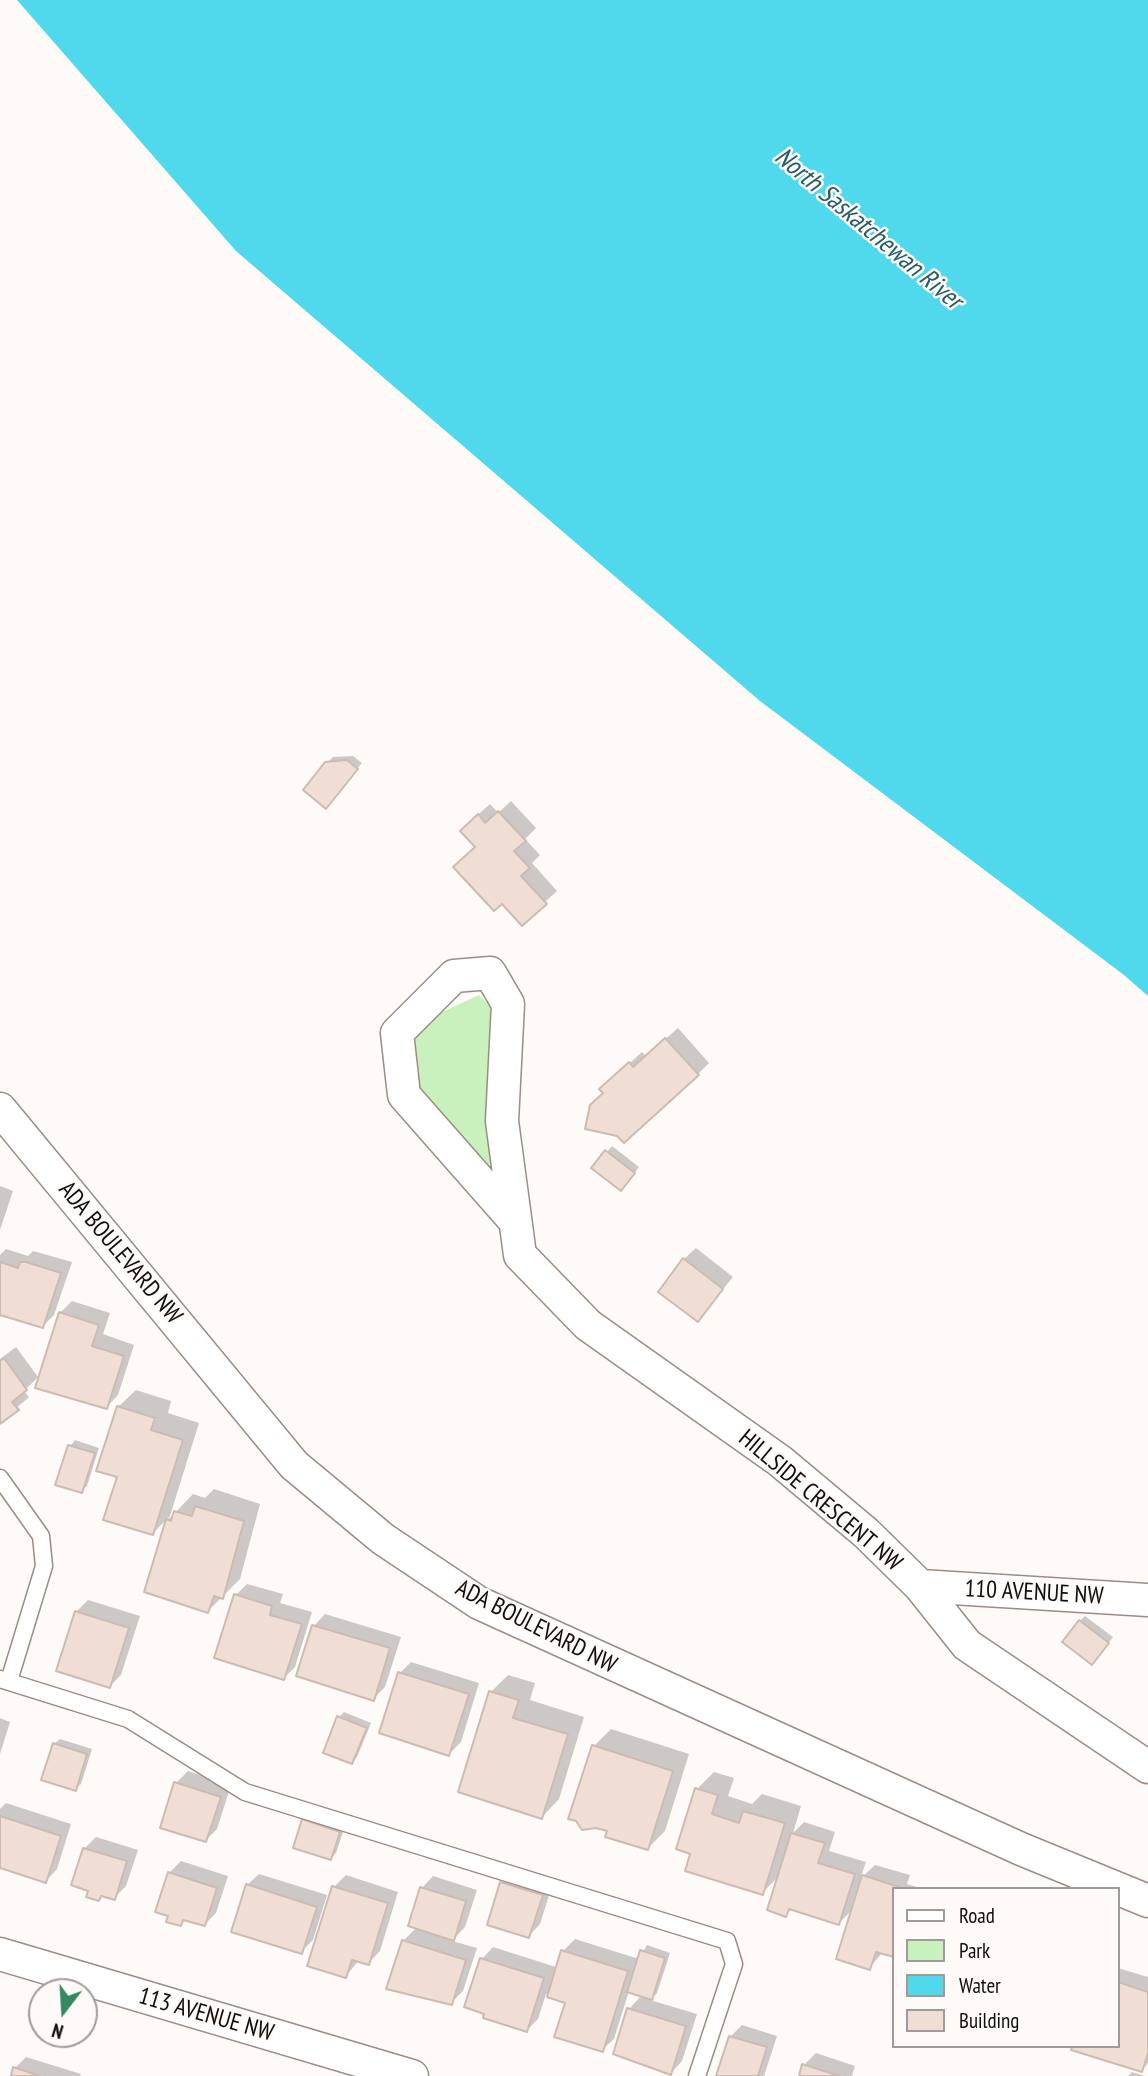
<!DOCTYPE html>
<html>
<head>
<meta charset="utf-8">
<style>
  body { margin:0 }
  #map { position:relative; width:1148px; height:2076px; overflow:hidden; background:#fefaf8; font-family:"PT Sans Narrow",sans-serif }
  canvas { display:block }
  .legend { position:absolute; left:892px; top:1887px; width:228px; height:161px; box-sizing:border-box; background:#fefaf8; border:2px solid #a09b99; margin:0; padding:9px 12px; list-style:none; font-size:21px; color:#130d0a }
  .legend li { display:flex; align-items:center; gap:14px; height:35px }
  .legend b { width:35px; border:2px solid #a09b99 }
  .north { position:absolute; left:28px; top:1978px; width:70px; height:70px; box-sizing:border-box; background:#fefaf8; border:2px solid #a09b99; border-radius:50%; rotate:197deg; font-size:19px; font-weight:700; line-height:28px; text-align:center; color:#130d0a }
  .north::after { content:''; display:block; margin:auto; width:24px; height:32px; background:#328a5e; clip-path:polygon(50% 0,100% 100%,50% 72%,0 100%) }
</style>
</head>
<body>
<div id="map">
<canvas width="1148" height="2076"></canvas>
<ul class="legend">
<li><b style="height:9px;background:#fff"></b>Road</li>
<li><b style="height:19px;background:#c8f1bd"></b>Park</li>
<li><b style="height:19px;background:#50d8ed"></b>Water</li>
<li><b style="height:19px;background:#f0ded5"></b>Building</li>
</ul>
<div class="north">N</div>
</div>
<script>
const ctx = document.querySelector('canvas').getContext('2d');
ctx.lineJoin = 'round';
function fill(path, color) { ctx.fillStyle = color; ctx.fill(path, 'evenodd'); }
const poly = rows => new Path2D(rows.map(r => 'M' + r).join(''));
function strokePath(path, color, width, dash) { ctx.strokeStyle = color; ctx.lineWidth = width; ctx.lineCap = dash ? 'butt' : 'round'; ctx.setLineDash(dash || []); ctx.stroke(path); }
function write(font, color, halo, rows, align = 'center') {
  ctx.font = font + ' "PT Sans Narrow",sans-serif'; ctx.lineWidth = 5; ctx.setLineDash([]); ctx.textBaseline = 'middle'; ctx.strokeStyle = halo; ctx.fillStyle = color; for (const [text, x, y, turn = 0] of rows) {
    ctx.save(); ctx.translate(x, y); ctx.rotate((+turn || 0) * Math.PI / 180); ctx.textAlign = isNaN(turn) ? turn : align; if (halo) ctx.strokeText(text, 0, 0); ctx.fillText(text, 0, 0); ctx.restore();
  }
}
const green = poly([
  [479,995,490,1006,491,1182,418,1092,412,1041,438,1014]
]);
const water = poly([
  [17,0,1148,0,1148,996,1124,975,760,701,236,251]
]);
const shadow = poly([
  [353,756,362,763,331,801,327,763,333,757],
  [511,801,536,828,525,839,540,855,532,863,557,891,545,902,477,847,473,819,490,804,498,813],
  [678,1028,709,1063,698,1074,605,1093,613,1078,642,1052,646,1056],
  [612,1146,639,1167,626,1184,594,1168],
  [0,1186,13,1191,0,1230],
  [696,1248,733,1277,698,1320,684,1259],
  [6,1249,28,1256,33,1251,72,1262,54,1315,43,1326,3,1314,0,1317,0,1255],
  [72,1301,110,1313,103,1334,134,1345,118,1395,107,1407,60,1313],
  [16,1347,38,1377,24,1391,29,1397,0,1422,0,1359],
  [136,1390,171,1401,168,1413,199,1423,169,1519,193,1494,205,1498,214,1489,260,1504,240,1579,208,1611,146,1591,169,1517,153,1533,119,1476,118,1407],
  [75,1440,99,1448,87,1486,81,1491,70,1446],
  [247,1584,283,1594,280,1603,312,1612,295,1667,284,1678,236,1595],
  [88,1600,140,1616,121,1675,110,1686,76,1612],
  [325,1614,401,1637,385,1687,373,1699,314,1626],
  [1085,1616,1113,1637,1098,1657,1080,1621],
  [411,1662,479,1683,461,1742,449,1754,400,1673],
  [508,1675,535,1683,530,1700,584,1717,559,1799,542,1817,491,1692],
  [344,1712,371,1723,357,1757,352,1762,339,1717],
  [0,1718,10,1722,0,1754],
  [611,1729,689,1754,665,1831,648,1848,609,1829,583,1828,594,1746],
  [60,1739,92,1749,81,1784,75,1789,54,1744],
  [188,1771,231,1785,217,1829,206,1840,176,1783],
  [714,1772,734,1778,728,1796,752,1804,762,1794,801,1806,793,1833,804,1822,835,1832,829,1851,866,1862,860,1879,875,1865,910,1875,907,1884,923,1889,894,1889,894,1955,883,1952,869,1968,854,1908,839,1923,793,1908,786,1915,779,1876,762,1893,692,1853,697,1789],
  [6,1803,71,1824,57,1869,46,1881,0,1866,0,1809],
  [309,1815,345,1826,336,1853,331,1858,303,1820],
  [96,1837,138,1850,126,1886,114,1898,84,1849],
  [181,1861,228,1876,216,1913,205,1924,186,1919,181,1925,169,1873],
  [513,1871,553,1883,540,1924,529,1936,502,1883],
  [259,1874,327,1895,313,1940,301,1952,247,1885],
  [346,1875,398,1892,380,1951,368,1963,359,1960,346,1976,334,1887],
  [433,1876,477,1890,465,1927,452,1941,477,1948,463,1991,451,2003,403,1941,417,1927,422,1888],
  [575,1939,639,1959,647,1945,670,1953,657,1993,650,2000,697,2014,682,2061,671,2073,629,2009,642,1995,629,1991,614,2039,602,2050,567,2002,546,1994,538,2019,527,2030,482,1959,493,1947,556,1967,563,1951],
  [1118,1968,1148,1977,1148,2063,1142,2070,1118,2046],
  [742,2025,777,2036,764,2076,718,2076,730,2037],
  [816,2053,855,2066,852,2076,801,2076,804,2065],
  [26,2057,81,2074,80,2076,12,2076,15,2068],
  [1132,2072,1145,2076,1128,2076]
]);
const building = poly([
  [347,760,358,769,326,809,303,790,325,762,347,760],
  [498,811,526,841,514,851,530,868,521,876,547,904,522,926,502,904,494,911,453,867,475,847,460,831,478,814,485,823,498,811],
  [665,1038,699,1075,624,1143,617,1136,585,1129,590,1105,603,1093,599,1089,629,1062,633,1067,665,1038],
  [605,1150,635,1173,621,1191,591,1168,605,1150],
  [683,1258,723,1289,698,1322,658,1292,683,1258],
  [0,1262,18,1268,20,1262,26,1262,61,1273,43,1328,0,1315,0,1262],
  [59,1312,99,1325,92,1346,124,1356,107,1409,35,1388,59,1312],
  [4,1358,27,1390,12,1402,19,1410,0,1424,0,1361,4,1358],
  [117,1406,155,1418,151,1430,183,1440,153,1535,103,1520,117,1477,96,1471,117,1406],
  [68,1445,95,1453,82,1493,55,1485,68,1445],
  [195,1506,244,1521,223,1599,214,1596,208,1613,144,1592,166,1519,171,1521,174,1511,192,1516,195,1506],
  [234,1594,272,1606,270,1615,302,1624,284,1680,214,1658,234,1594],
  [75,1611,129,1628,110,1688,56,1671,75,1611],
  [1079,1620,1109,1643,1092,1665,1062,1642,1079,1620],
  [312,1625,390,1648,374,1701,296,1676,312,1625],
  [398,1672,469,1694,449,1756,379,1733,398,1672],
  [489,1691,519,1700,513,1718,568,1734,542,1819,458,1792,489,1691],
  [337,1716,367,1728,352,1764,323,1753,337,1716],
  [53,1743,87,1754,76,1791,41,1780,53,1743],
  [592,1745,673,1771,648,1850,605,1837,607,1831,596,1828,582,1830,576,1821,568,1819,592,1745],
  [174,1782,221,1797,206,1842,160,1828,174,1782],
  [695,1788,718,1795,712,1814,739,1823,743,1811,785,1823,763,1895,685,1871,690,1854,676,1849,695,1788],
  [0,1816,61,1836,46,1883,0,1868,0,1816],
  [302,1819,340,1832,331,1860,293,1848,302,1819],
  [791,1833,825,1843,818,1863,855,1874,839,1925,789,1909,786,1917,767,1910,791,1833],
  [83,1848,127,1861,115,1900,101,1896,99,1901,86,1897,88,1891,71,1885,83,1848],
  [168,1872,217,1888,205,1926,183,1920,181,1926,166,1922,168,1916,155,1912,168,1872],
  [862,1875,899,1887,894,1889,894,1957,876,1952,870,1970,836,1959,862,1875],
  [500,1882,543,1895,529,1938,487,1925,500,1882],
  [246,1884,317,1907,302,1954,231,1932,246,1884],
  [332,1886,388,1903,369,1965,352,1960,346,1978,307,1966,332,1886],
  [420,1887,466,1901,454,1941,408,1926,420,1887],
  [402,1940,466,1960,452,2005,386,1989,402,1940],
  [561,1950,628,1971,603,2052,554,2037,565,2003,547,1997,561,1950],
  [640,1950,665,1958,652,2000,627,1992,640,1950],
  [480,1958,544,1978,527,2032,483,2018,484,2014,464,2007,480,1958],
  [1118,1982,1148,1992,1148,2053,1142,2072,1071,2050,1072,2046,1118,2046,1118,1982],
  [627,2008,686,2026,671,2075,613,2054,627,2008],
  [729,2036,767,2047,758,2076,716,2076,729,2036],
  [802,2064,840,2076,799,2076,802,2064],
  [13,2067,40,2076,11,2076,13,2067]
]);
const lane = poly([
  [0,1478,41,1536,44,1566,9,1681],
  [0,1679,128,1719,245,1792,727,1941,734,1964,697,2076]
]);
const street = poly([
  [0,1109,294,1465,383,1539,479,1603,1021,1849,1148,1901],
  [514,1220,404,1095,397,1033,454,976,490,973,508,1004,502,1121,520,1255,588,1325,780,1461,866,1533,920,1586,967,1645,1148,1767],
  [920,1586,1148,1600],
  [0,1954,412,2076]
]);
const streetNames = [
  ["ADA BOULEVARD NW",120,1253,50],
  ["HILLSIDE CRESCENT NW",820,1501,40],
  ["110 AVENUE NW",1034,1593,3],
  ["ADA BOULEVARD NW",536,1627,27],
  ["113 AVENUE NW",206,2015,16]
];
const waterNames = [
  ["North Saskatchewan River",868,229,40]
];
fill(green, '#c8f1bd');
fill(water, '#50d8ed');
fill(shadow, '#0003');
fill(building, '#f0ded5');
strokePath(building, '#ccbbb2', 2);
strokePath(lane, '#9c8c83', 19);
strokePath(street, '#9c8c83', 35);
strokePath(lane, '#fff', 16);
strokePath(street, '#fff', 32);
write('24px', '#130d0a', '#fefaf8', streetNames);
write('italic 26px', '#255d66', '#fefaf8', waterNames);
</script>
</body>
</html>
